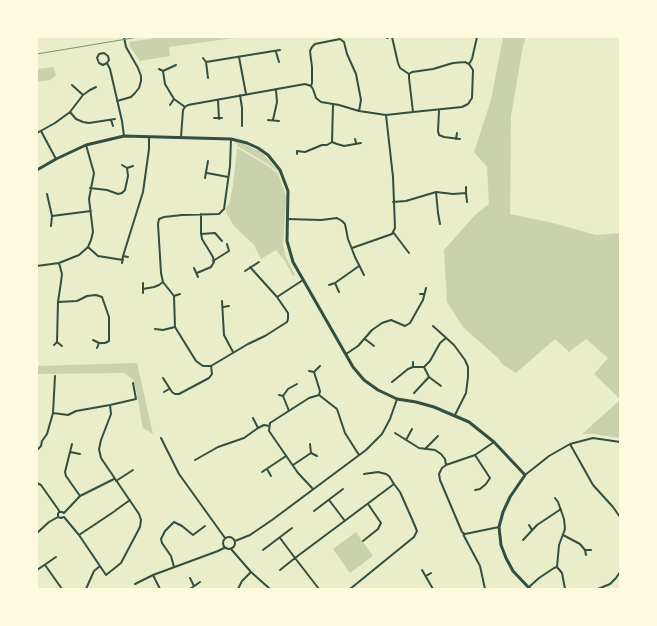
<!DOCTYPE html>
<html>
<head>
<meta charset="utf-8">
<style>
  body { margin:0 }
  #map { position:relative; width:657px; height:626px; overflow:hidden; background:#e9edc9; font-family:"Noto Serif",serif }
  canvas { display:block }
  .frame { position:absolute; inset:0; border:38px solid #fefae0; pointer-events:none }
</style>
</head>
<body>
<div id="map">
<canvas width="657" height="626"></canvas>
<div class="frame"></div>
</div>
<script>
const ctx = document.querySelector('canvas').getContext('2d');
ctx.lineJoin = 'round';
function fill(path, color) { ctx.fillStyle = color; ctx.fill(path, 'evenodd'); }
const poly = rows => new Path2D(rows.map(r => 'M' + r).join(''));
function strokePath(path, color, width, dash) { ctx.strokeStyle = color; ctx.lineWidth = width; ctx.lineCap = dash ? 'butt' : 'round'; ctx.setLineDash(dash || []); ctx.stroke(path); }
const green = poly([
  [162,37,241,37,169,47,170,56,140,61,130,47,129,42],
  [503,37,526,37,523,46,511,116,510,214,553,223,596,235,620,233,620,399,594,374,608,358,586,339,569,352,555,339,516,373,502,364,498,358,463,327,447,302,444,250,475,215,489,204,487,167,474,152,491,100],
  [54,67,56,76,50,80,37,82,37,69],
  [234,142,244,144,261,152,268,159,280,174,268,164,237,146,237,144],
  [237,148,268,166,278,174,280,179,286,196,286,203,283,244,285,255,295,275,293,276,285,261,276,250,261,259,254,245,234,226,227,214,225,209,229,204,233,186],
  [137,363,153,434,143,428,135,385,132,379,124,373,37,374,37,366],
  [620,400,620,436,618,438,593,434,582,434],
  [356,532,373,556,350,573,333,549]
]);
const minor = poly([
  [392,37,398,63,400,68,409,74],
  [387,38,389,37],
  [276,52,279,62],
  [239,57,246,94],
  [203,58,206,62,208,78],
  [206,62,280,50],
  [465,62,469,64,473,70,472,98,468,104,462,107,413,112,409,78,409,74,412,72,433,69,453,63,465,62],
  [107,63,103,65,99,63,97,58,99,54,104,53,108,56,109,60,107,63,110,69,122,121,124,136],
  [469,64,472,59,477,37],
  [176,65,163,71,165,84,174,99,185,107],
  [159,69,163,71],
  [72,85,83,95],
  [311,86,312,83,312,67,310,51,312,47,315,44,340,39,344,42,347,54,356,74,361,100,359,111],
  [240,95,242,108,242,126],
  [218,100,219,119],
  [117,101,131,97,135,93,139,88,141,81,141,76,138,68,126,47,124,37],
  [170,105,174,99],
  [439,110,438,131,439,135,444,137,460,139],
  [70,112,76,119,83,122,89,123,115,119],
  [214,118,222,118],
  [111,120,113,126],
  [268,120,279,121],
  [273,120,277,102,276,90],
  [41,131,56,159],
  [37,133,55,123,70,112,83,95,90,90,96,87],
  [181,137,183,110,185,107,188,105,305,84,311,86,313,89,316,98,321,102,339,105,359,111,386,115,413,112],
  [231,139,230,166,224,209,219,214,182,215,164,217,159,219,158,224,161,273,163,282,174,296,175,327,196,361,203,366,211,366,248,344,265,336,287,322,288,319,288,313,277,297,250,267],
  [355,139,356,143],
  [456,139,457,133],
  [332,142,337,144,344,146,361,143],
  [297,154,297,151,305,152,322,145,327,145,332,142,333,105],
  [122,165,127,168,133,166],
  [207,173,228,177],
  [205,178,208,161],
  [90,188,107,190,118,194,122,193,125,190,128,176,127,168],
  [436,192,438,213,440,224],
  [466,193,467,202],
  [47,194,52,216,51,226],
  [393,202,406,201,436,192,453,194,466,193,466,187],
  [52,216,91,211],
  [287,219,321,220,337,218,342,221,345,224,348,239,355,257,364,275],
  [393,232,409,253],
  [201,234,215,233,222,241],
  [88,247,98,256,123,260],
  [352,248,392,234,395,228,393,177,386,115],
  [123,256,128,257],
  [213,261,229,251,227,244],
  [122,263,123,256,143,192,149,149,149,137],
  [37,266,59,263,79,255,88,247,91,240,93,232,89,199,94,173,86,145],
  [194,268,198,277],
  [245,271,259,262],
  [197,273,211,267,214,262,213,257,202,239,201,233,201,214],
  [143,283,143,293],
  [335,283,339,292],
  [329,285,335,283,359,266],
  [143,289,154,287,159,285,163,282],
  [420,294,424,294],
  [174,296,180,294],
  [277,297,303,280],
  [222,301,224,335,233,352],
  [58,302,77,301,87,296,96,295,102,297,109,317,109,341,105,343,99,343,93,340],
  [223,307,229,306],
  [433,326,454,345,465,360,468,367,468,377,466,393,455,415],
  [155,329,163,330,175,327],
  [365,339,374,346],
  [57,342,62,346],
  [54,345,57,342,58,302,61,282,62,274,59,263],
  [97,348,99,343],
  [346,354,358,346,372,330,382,323,391,320,405,326,410,323,423,300,426,288],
  [413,362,413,367],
  [424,367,429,377,441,386],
  [309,371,314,372,320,391,319,395],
  [314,372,320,366],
  [163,378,172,392,175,394,179,394,209,378,212,374,211,366],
  [392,382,408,369,413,367,424,367,430,361,440,343,446,338],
  [164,392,169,389],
  [414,393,429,377],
  [279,395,283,396],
  [110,405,136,399,133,383],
  [289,411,283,396,288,389,297,384],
  [53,413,68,415,76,411,110,405,111,414,101,440,99,449,101,458,139,514,141,520,140,527,121,563,106,575,79,535,64,517],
  [253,418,258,428],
  [395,433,419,448,435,450,441,454,445,459,446,465],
  [161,438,179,474,225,538],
  [406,440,412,429],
  [494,442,475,455,446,465,442,468,439,474,440,480,462,532,465,534,499,527],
  [72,444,65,472,66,476,80,496],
  [570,444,593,485,613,507,620,517],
  [425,449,438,436],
  [37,450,41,446,42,441,47,434,53,413,55,376],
  [70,452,80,454],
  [311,453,317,456],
  [195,460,218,447,244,438,258,428,264,425,269,426],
  [293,465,311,453,310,444],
  [267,469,271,476],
  [262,472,286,456],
  [364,474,378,472,386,474,389,476,394,484],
  [525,475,549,456,570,444,593,438,620,442],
  [116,481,133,470],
  [37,483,41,485,60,512],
  [313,489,298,473,269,431,270,423,309,398,319,395,337,409,345,433,359,455],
  [475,490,480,489,486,484,490,478,475,455],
  [555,498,558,502,564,519,565,529,559,545,557,567],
  [329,500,345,521],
  [116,510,130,500],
  [314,511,343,489],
  [64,513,80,496,114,479],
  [58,517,58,514,59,512,62,512,64,513],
  [529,525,532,530],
  [37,533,49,522,58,517,61,518,64,517],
  [463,533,464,536,480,566,485,589],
  [79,535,115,511],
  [563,535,580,544,585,550,586,555],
  '223 543a6 6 0 1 1 12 0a6 6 0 1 1-12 0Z',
  [523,540,537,525,561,509],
  [235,541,250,535,272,520,366,450,382,434,390,419,397,399],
  [363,541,378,529,381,523,368,504],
  [231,549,251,572,270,589],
  [263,550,292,528],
  [585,550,591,550],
  [45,565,62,589],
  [174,567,171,556,162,543,161,539,165,531,174,522,182,526,193,535,205,526],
  [37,570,56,557],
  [280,570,295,558,280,538],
  [422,570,433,589],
  [153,575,160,589],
  [426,576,431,573],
  [190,578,194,586],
  [135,584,153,575,218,551,224,548],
  [529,587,539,578,554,568,557,567,562,573,565,589],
  [86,589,94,571,100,566],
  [190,589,200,582],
  [238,589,242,581,251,572],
  [319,589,295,558,394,484,400,492,412,519,417,531,414,537,350,589],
  [598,589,610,584,616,578,620,572]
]);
const tertiary = poly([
  [37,170,56,159,86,145,124,136,231,139,247,143,258,148,268,155,280,170,288,191,287,241,293,262,353,367,364,380,378,390,397,399,416,402,434,407,469,422,494,442,525,475,510,497,503,512,499,527,501,545,506,558,513,571,530,589]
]);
const rail = poly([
  [37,54,139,37]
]);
fill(green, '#cad2ad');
strokePath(minor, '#344e41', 2);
strokePath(tertiary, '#344e41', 3);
strokePath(rail, '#7c8e77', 1);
</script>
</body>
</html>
